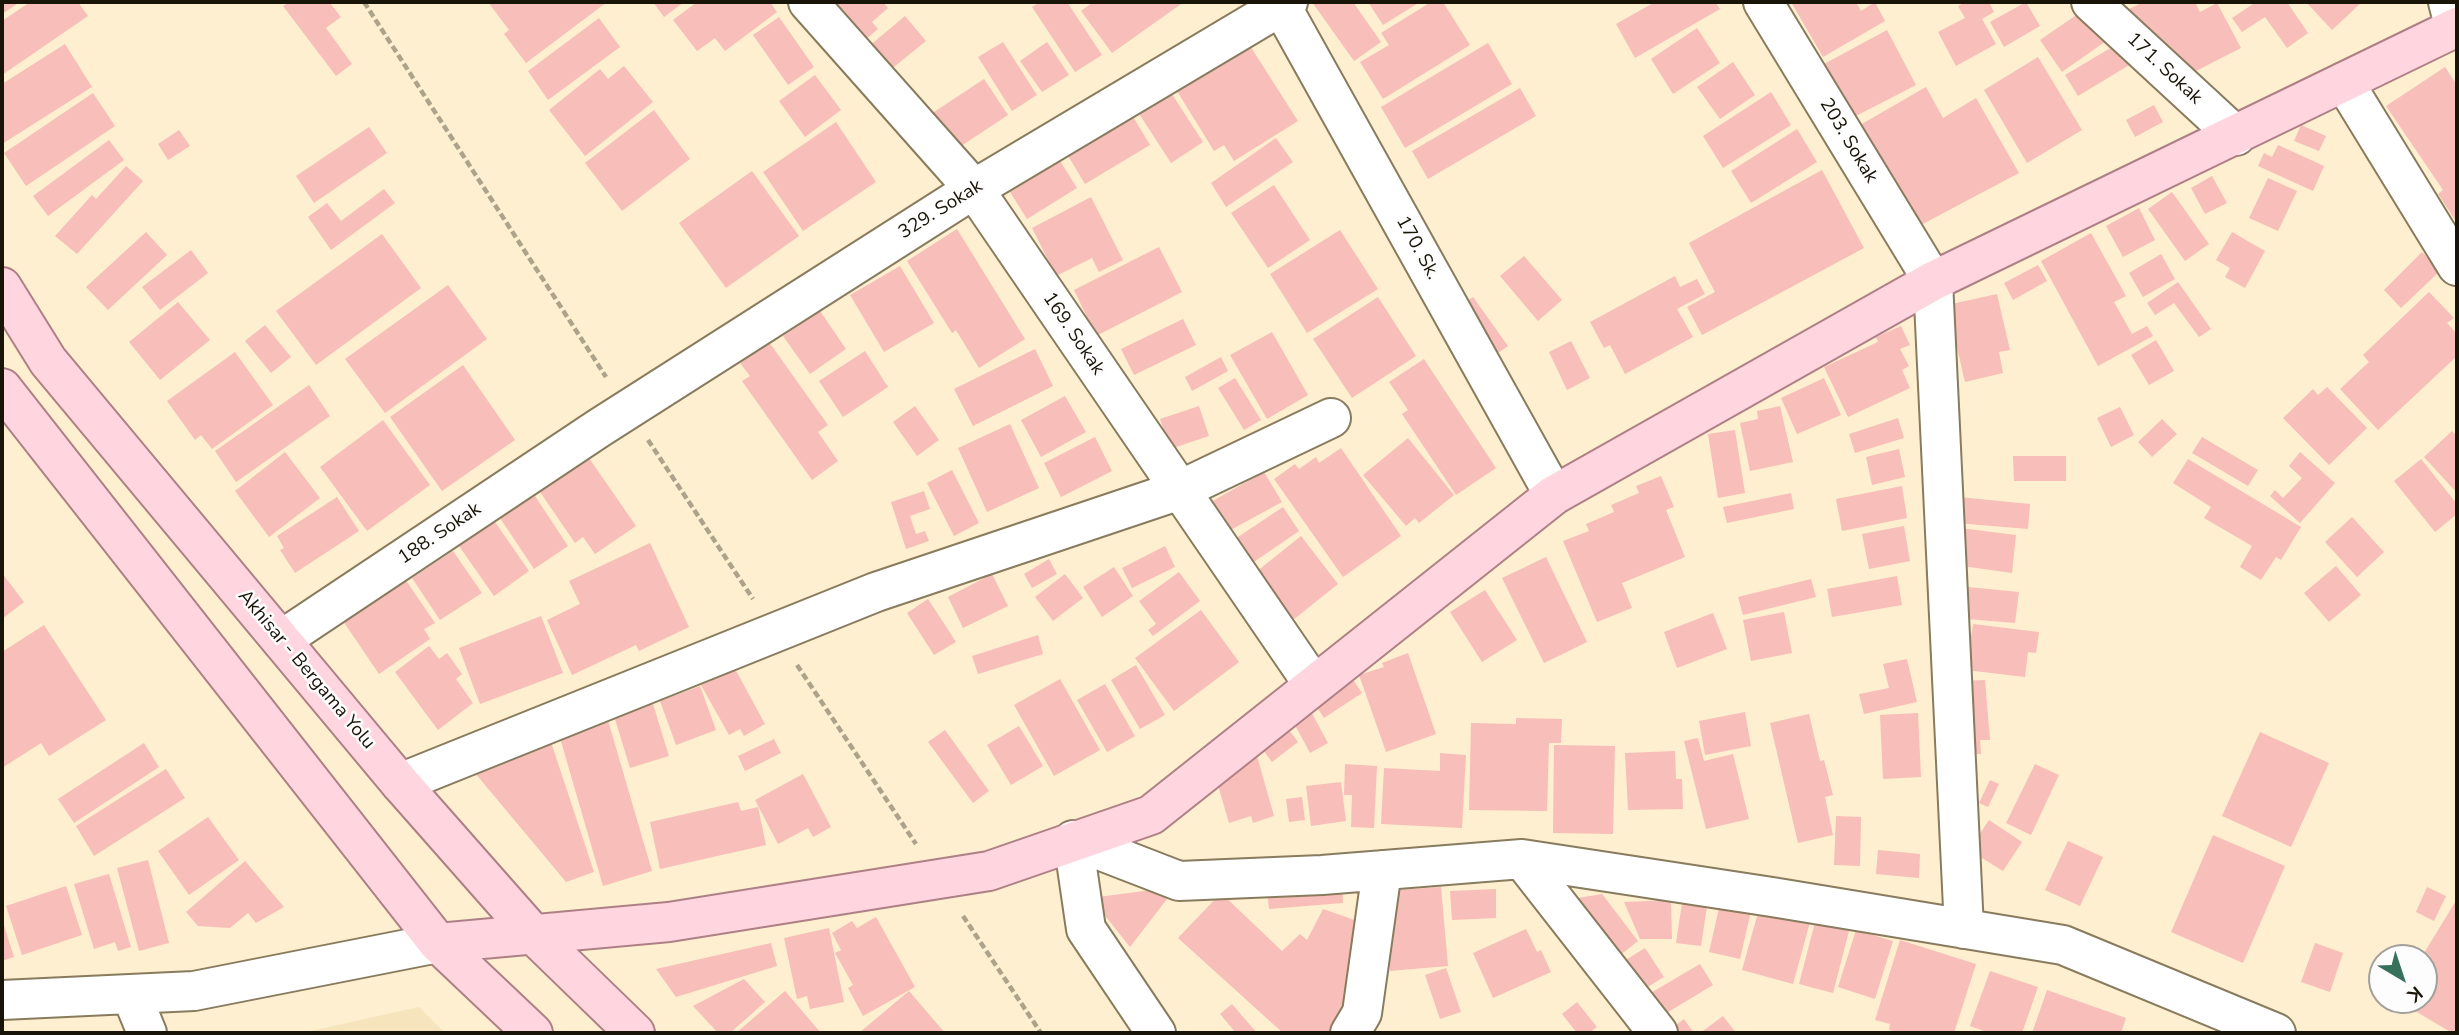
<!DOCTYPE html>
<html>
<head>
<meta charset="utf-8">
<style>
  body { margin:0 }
  #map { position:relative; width:2459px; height:1035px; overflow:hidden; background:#fdefcf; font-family:"Nunito Sans",sans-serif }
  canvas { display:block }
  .frame { position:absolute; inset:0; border:4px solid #191408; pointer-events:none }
  .north { position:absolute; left:2368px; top:944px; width:70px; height:70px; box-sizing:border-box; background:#fdfdfd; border:2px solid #a2a09b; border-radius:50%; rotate:141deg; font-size:19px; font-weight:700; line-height:28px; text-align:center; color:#191408 }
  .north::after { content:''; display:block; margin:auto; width:24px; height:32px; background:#36715b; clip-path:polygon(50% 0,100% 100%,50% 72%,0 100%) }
</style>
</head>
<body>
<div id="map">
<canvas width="2459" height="1035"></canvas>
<div class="frame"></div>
<div class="north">K</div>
</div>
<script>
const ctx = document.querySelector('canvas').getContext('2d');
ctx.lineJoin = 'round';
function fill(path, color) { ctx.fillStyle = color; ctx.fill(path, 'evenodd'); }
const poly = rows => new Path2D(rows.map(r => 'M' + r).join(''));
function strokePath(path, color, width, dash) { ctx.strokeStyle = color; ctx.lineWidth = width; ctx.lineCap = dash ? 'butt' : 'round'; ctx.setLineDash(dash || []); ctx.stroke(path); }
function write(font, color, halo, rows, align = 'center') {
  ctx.font = font + ' "Nunito Sans",sans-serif'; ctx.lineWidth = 5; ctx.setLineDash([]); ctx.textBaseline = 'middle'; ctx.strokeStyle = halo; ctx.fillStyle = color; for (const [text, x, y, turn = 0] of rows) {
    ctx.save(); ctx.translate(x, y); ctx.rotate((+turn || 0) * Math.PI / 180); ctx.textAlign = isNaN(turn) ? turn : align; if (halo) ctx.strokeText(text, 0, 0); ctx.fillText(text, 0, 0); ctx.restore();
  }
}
const built = poly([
  [419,1007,445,1033,302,1033]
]);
const building = poly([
  [2,2,20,2,2,14],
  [30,2,78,2,88,16,2,75,2,21],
  [290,2,329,2,341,17,326,28,352,64,336,76,283,6],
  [488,2,607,2,526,63,504,34,509,30],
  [653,2,684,2,664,17],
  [697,2,770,2,777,12,725,51,715,38,697,51,673,20],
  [823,2,883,2,888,8,872,22,878,29,859,45],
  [1040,2,1067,2,1102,55,1075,72,1032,7],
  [1093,2,1184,2,1112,53,1081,11],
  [1312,2,1353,2,1381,42,1354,61],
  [1368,2,1420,2,1383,25],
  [1431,2,1443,2,1470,45,1383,99,1360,62,1389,45,1381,33],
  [1655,2,1715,2,1720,9,1635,58,1616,24],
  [1791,2,1856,2,1861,11,1875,2,1885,21,1823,57],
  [1966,2,1989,2,1994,12,1982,19,1996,44,1956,66,1938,32,1965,18,1958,6],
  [2026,2,2040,26,2004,47,1990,22],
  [2143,2,2195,2,2200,12,2217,3,2241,48,2190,74,2129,9],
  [2256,2,2287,2,2308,33,2287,48,2265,17,2242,32,2232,18],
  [2306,2,2360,2,2361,3,2332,30],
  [2085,9,2106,41,2062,72,2040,40],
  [905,16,926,41,889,71,868,47],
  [779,17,814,67,788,85,753,35],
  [599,18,620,47,548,100,528,71],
  [1697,28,1720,63,1673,94,1651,59],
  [1887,30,1916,85,1852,118,1824,64],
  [1245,38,1298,121,1234,161,1224,145,1214,151,1172,83],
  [1003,42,1037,95,1012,111,978,57],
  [1047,42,1069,75,1042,92,1020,61],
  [1488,43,1512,84,1405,148,1381,107],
  [2119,43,2131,64,2078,96,2065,75],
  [65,44,92,87,2,144,2,84],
  [2038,57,2082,130,2027,163,1984,90],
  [1733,62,1755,95,1720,119,1697,87],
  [624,66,653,102,585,156,549,110,600,69,608,79],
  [2445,67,2457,85,2457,223,2438,194,2443,190,2386,106],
  [815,75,841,110,805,137,779,101],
  [984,79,1008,115,952,152,928,116],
  [1926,87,1943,118,1976,98,2019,173,1919,226,1860,125],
  [1168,88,1203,142,1171,163,1136,109],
  [1520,88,1536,116,1428,179,1412,151],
  [1771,92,1791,125,1723,168,1703,136],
  [93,93,115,126,26,186,4,153],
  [2154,105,2163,122,2135,137,2126,120],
  [654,110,690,159,622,211,585,163],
  [1132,115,1150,145,1085,184,1067,154],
  [836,122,876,182,803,231,763,172],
  [2301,125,2326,136,2319,151,2294,141],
  [369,127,387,153,314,203,296,176],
  [1797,129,1817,162,1751,203,1731,171],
  [179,130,190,146,168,160,158,144],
  [1276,138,1293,162,1226,207,1211,183],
  [109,140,124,160,48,216,33,196],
  [2278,145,2324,166,2313,191,2258,166,2264,153,2272,157],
  [1060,161,1077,188,1027,219,1010,192],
  [126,166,143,181,77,254,55,236,92,195,96,199],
  [1822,170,1864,248,1702,335,1687,307,1715,292,1689,243],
  [752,171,799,236,726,288,679,223],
  [2212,176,2227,203,2205,214,2191,188],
  [2268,178,2297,191,2278,231,2249,218],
  [1274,185,1310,240,1268,268,1231,213],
  [384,189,395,203,331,250,308,217,327,203,341,221],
  [2172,192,2209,244,2185,261,2148,209],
  [1091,197,1123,260,1099,272,1092,258,1056,276,1032,228],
  [2139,208,2155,240,2123,257,2106,226],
  [957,229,1025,339,979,368,956,330,952,333,907,261],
  [1340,230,1378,289,1307,333,1270,274],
  [146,232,167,255,108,310,86,287],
  [2232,232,2265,251,2245,288,2225,277,2230,268,2216,260],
  [2091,233,2126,296,2114,302,2132,334,2147,326,2153,336,2098,366,2041,261],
  [382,234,421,288,316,365,276,311],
  [1159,247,1182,292,1096,336,1074,290],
  [191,250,208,273,160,310,142,287],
  [2422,252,2440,271,2401,308,2384,290],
  [2161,254,2175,279,2143,297,2129,273],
  [1524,256,1562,300,1538,321,1500,276],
  [2038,265,2047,281,2013,300,2004,283],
  [900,266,934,323,884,352,850,295],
  [1675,276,1680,287,1697,279,1705,294,1677,309,1693,337,1625,374,1610,345,1604,348,1590,322],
  [2178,282,2211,329,2199,337,2174,303,2155,315,2147,303],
  [448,285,487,339,385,413,345,359],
  [2429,292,2454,318,2447,323,2457,334,2457,356,2378,430,2340,389,2369,362,2363,355],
  [1997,294,2010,350,1999,352,2003,373,1965,382,1947,305],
  [1378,297,1416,356,1352,398,1313,339],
  [1473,297,1508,346,1492,357,1457,308],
  [178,302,210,340,160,380,129,342],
  [820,311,846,349,810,374,783,336],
  [1183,319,1196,345,1134,375,1121,349],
  [265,325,291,357,271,373,245,341],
  [1901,326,1910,345,1900,349,1909,366,1902,370,1910,388,1848,417,1824,367,1878,342,1876,337],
  [1272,332,1308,395,1267,419,1230,355],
  [2156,340,2174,371,2149,385,2131,355],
  [1571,341,1590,378,1567,390,1549,352],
  [769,342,828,425,818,432,838,461,812,480,742,381,750,376,740,363],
  [1035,349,1053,386,973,426,954,389],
  [865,351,888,387,843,417,819,381],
  [235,352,273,405,212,449,201,435,195,440,167,401],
  [1221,357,1228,371,1192,391,1185,377],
  [1424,359,1496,468,1456,495,1402,414,1408,410,1389,382],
  [463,365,515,440,442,491,390,417],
  [1235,378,1261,420,1244,430,1218,388],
  [1824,378,1841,415,1797,434,1781,398],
  [309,385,330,416,236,482,215,451],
  [2327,387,2367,428,2329,465,2283,418,2313,389,2318,395],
  [1065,396,1086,432,1041,457,1021,420],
  [915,406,939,440,917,456,893,422],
  [1199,406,1209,436,1170,449,1160,419],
  [1780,406,1793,462,1750,471,1740,423,1758,419,1757,411],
  [2120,407,2134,435,2111,447,2097,418],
  [1898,418,1904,438,1855,453,1849,434],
  [2162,419,2177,434,2152,457,2138,442],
  [383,420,430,485,367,531,320,467],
  [1010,424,1039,488,987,512,958,448],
  [1735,430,1745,493,1718,498,1708,434],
  [2452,431,2457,436,2457,493,2424,457],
  [1095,437,1112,471,1061,497,1044,463],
  [2202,437,2258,470,2248,486,2192,453],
  [1408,438,1454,495,1419,523,1415,518,1406,526,1363,475],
  [1341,448,1401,536,1343,577,1274,479,1295,464,1299,469,1316,457,1319,463],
  [1899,449,1905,477,1872,485,1866,457],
  [285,452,320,498,269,537,235,491],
  [2300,452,2335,483,2300,523,2270,496,2275,490,2283,498,2302,478,2289,466],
  [2013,456,2066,456,2066,481,2014,481],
  [589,458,636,526,595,554,583,537,575,543,540,492],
  [2188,459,2301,527,2281,560,2276,557,2261,580,2240,567,2252,546,2204,518,2211,507,2173,483],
  [2421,459,2457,504,2457,514,2435,532,2394,481],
  [952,470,979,523,954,536,927,483],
  [1264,472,1282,502,1225,533,1209,503],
  [1661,476,1674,507,1666,510,1685,557,1622,583,1632,608,1597,622,1563,541,1589,531,1586,524,1614,512,1611,505,1639,493,1636,486],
  [1902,486,1907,518,1842,531,1836,499],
  [924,491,930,509,910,516,916,534,925,531,929,541,906,549,891,502],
  [1791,493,1794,509,1727,523,1723,507],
  [535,496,568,546,534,569,500,518],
  [337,497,359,531,295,573,280,550,284,548,277,536],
  [1959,497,2030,504,2028,529,1957,523],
  [1283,507,1299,531,1248,566,1232,541],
  [2352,517,2384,552,2357,577,2325,542],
  [495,522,529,571,494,596,459,546],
  [1904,526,1910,561,1869,569,1862,534],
  [1960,528,2016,535,2012,573,1955,565],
  [1301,536,1338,584,1288,624,1251,576],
  [650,543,689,627,639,651,636,645,572,675,547,620,580,604,569,581],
  [1165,546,1175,567,1132,588,1122,568],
  [453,551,482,593,440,620,412,578],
  [1546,557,1587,642,1544,663,1502,578],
  [1049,559,1057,574,1032,588,1024,574],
  [2336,566,2361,595,2329,622,2304,593],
  [1114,567,1133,596,1102,617,1083,587],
  [1179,572,1200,601,1153,636,1148,630,1156,624,1139,601],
  [2,573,24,602,2,619],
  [992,574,1008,606,963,628,948,597],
  [1065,574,1083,598,1053,621,1035,597],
  [1897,576,1902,605,1832,617,1827,589],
  [405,579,435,623,424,629,430,639,379,674,343,621],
  [1811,579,1816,597,1743,615,1738,597],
  [1958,586,2019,592,2015,623,1955,618],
  [1485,590,1517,640,1482,662,1450,612],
  [928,599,956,642,934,655,907,613],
  [1201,610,1239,662,1174,711,1135,658],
  [1784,612,1792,653,1751,661,1743,620],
  [1713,613,1727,649,1677,668,1664,632],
  [541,616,563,673,480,704,459,648],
  [1973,624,2039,632,2036,653,2028,652,2025,677,1966,670],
  [44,625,106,720,49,756,41,743,2,768,2,652],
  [1038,635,1043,654,978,674,972,656],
  [429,646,439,659,447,653,462,674,456,679,473,703,438,730,395,672],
  [1408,653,1436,734,1386,752,1359,675,1384,667,1382,663],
  [1907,659,1917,702,1864,714,1859,694,1889,688,1883,664],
  [1136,665,1165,715,1140,729,1111,680],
  [734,667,765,724,744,736,740,729,729,735,701,685],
  [1347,671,1362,693,1324,718,1309,695],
  [1060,679,1100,750,1054,776,1014,705],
  [1985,680,1990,740,1980,740,1981,754,1967,754,1961,681],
  [1105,684,1135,736,1107,752,1077,700],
  [700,686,716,730,676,745,660,701],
  [653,704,669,756,630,768,614,716],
  [1307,704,1328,743,1310,753,1289,714],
  [1745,712,1751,746,1705,755,1699,721],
  [1918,713,1921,777,1883,779,1880,715],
  [1809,714,1820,761,1824,760,1833,795,1825,797,1833,835,1798,843,1770,723],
  [607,717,652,871,603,886,558,731],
  [1516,718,1562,719,1561,743,1549,743,1547,811,1469,810,1471,723,1516,724],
  [1283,722,1298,742,1272,762,1257,742],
  [1019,726,1043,766,1011,785,987,745],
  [945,730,989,791,973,803,928,742],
  [2260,732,2329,763,2291,847,2222,816],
  [1698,738,1704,761,1733,754,1749,819,1706,829,1684,741],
  [550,739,594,872,566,882,470,767],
  [774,739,781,753,745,771,738,756],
  [144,743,159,767,74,823,58,799],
  [1554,745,1615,746,1613,834,1553,833],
  [1255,749,1274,816,1253,823,1251,816,1229,823,1213,768],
  [1675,751,1676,779,1682,779,1683,809,1628,810,1625,753],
  [1440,753,1466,755,1462,828,1381,824,1384,768,1440,771],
  [1345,764,1377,766,1374,828,1351,827,1352,795,1344,795],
  [2035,764,2059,775,2031,835,2006,823],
  [166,769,185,798,94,856,76,826],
  [803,774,831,827,813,837,808,828,778,844,755,800],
  [1990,780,1999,784,1988,807,1979,803],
  [1341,782,1346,821,1311,826,1306,786],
  [1302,797,1305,820,1289,822,1286,799],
  [738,802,741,811,758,807,766,845,660,869,650,822],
  [1836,816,1861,817,1860,866,1834,865],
  [208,817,239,860,189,895,158,851],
  [1989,820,2022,842,2003,871,1969,850],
  [2213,835,2285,866,2243,963,2171,932],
  [2068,841,2103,857,2080,906,2045,890],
  [1878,850,1920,854,1919,878,1876,874],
  [148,860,169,943,139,951,117,868],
  [245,861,284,907,256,923,248,913,230,928,198,926,186,912],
  [109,874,131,947,118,951,115,942,94,949,74,884],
  [1342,884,1343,903,1269,909,1267,890],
  [66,886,82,935,22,955,6,906],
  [1441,887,1448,966,1390,971,1384,891],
  [2427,887,2446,896,2434,921,2416,912],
  [1159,889,1167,899,1130,947,1091,898],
  [1496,889,1496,918,1452,920,1450,891],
  [1221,893,1282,951,1300,934,1307,940,1323,909,1363,923,1359,987,1328,1033,1283,1033,1178,938],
  [1602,894,1638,941,1609,964,1560,901],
  [2457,899,2457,1028,2452,1033,2397,1000,2424,1000,2424,958,2421,958],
  [1671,900,1672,939,1640,939,1624,902],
  [1682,903,1707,906,1701,946,1676,943],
  [1720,904,1751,911,1740,959,1709,952],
  [1759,909,1810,922,1793,984,1742,970],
  [876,917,915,987,863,1016,848,988,853,985,835,953,841,950,832,933,852,921,857,928],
  [2,919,14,957,2,961],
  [1815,922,1849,931,1833,993,1799,984],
  [829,928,844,1002,810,1009,807,996,797,999,784,938],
  [1526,929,1537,952,1541,950,1551,972,1493,998,1473,953],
  [1856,930,1893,941,1875,999,1838,987],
  [1900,940,1976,964,1954,1033,1898,1033,1889,1030,1890,1024,1875,1020],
  [771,943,777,966,676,997,656,969],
  [2315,943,2343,953,2330,992,2301,982],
  [1645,948,1664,977,1631,997,1613,968],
  [1700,964,1713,985,1650,1023,1637,1001],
  [1446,968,1461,1012,1440,1019,1425,975],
  [1990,971,2038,987,2022,1033,1990,1033,1970,1026],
  [744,979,765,1002,730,1033,718,1033,693,1006],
  [2047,990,2126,1018,2121,1033,2032,1033],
  [785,991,821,1033,736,1033],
  [909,991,945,1033,859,1033],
  [1577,1002,1597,1027,1589,1033,1577,1033,1562,1014],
  [1232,1004,1257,1033,1236,1033,1220,1014],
  [1723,1016,1736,1033,1700,1033],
  [1684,1019,1694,1033,1665,1033]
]);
const path = poly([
  [364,2,606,377],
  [648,440,753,599],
  [797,665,916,844],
  [963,916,1041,1033]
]);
const minor = poly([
  [808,2,974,189,1313,684],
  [1279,2,1554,495],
  [1763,2,1933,281,1964,929],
  [2091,2,2236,136],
  [2448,2,2455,29],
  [2344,82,2457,266],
  [281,640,599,428,974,189,1288,2],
  [400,783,876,592,1180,490,1331,418],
  [1522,859,1658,1033],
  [131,994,147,1033],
  [2,1000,194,991,438,943],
  [1156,1033,1086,929,1073,840,1179,881,1322,875,1522,859,1772,897,2063,945,2276,1033],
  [1350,1033,1362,1013,1382,870]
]);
const major = poly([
  [2,287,48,361,400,783,534,935,635,1033],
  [2,388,438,943,533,1033],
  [438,943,669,922,989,871,1151,815,1554,495,1933,281,2457,27]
]);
const streetNames = [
  ["171. Sokak",2164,69,43],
  ["203. Sokak",1848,141,59],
  ["329. Sokak",941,210,-32],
  ["170. Sk.",1417,248,61],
  ["169. Sokak",1073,334,56],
  ["188. Sokak",440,534,-34],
  ["Akhisar - Bergama Yolu",306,670,50]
];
fill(built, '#f5e4bc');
fill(building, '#f8beb9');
strokePath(minor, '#887b5e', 42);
strokePath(major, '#ae8086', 42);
strokePath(path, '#ada38a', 4.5, [7, 3.5]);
strokePath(minor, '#fff', 38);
strokePath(major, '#ffd6df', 38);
write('19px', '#191408', '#fdfdfd', streetNames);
</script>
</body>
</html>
